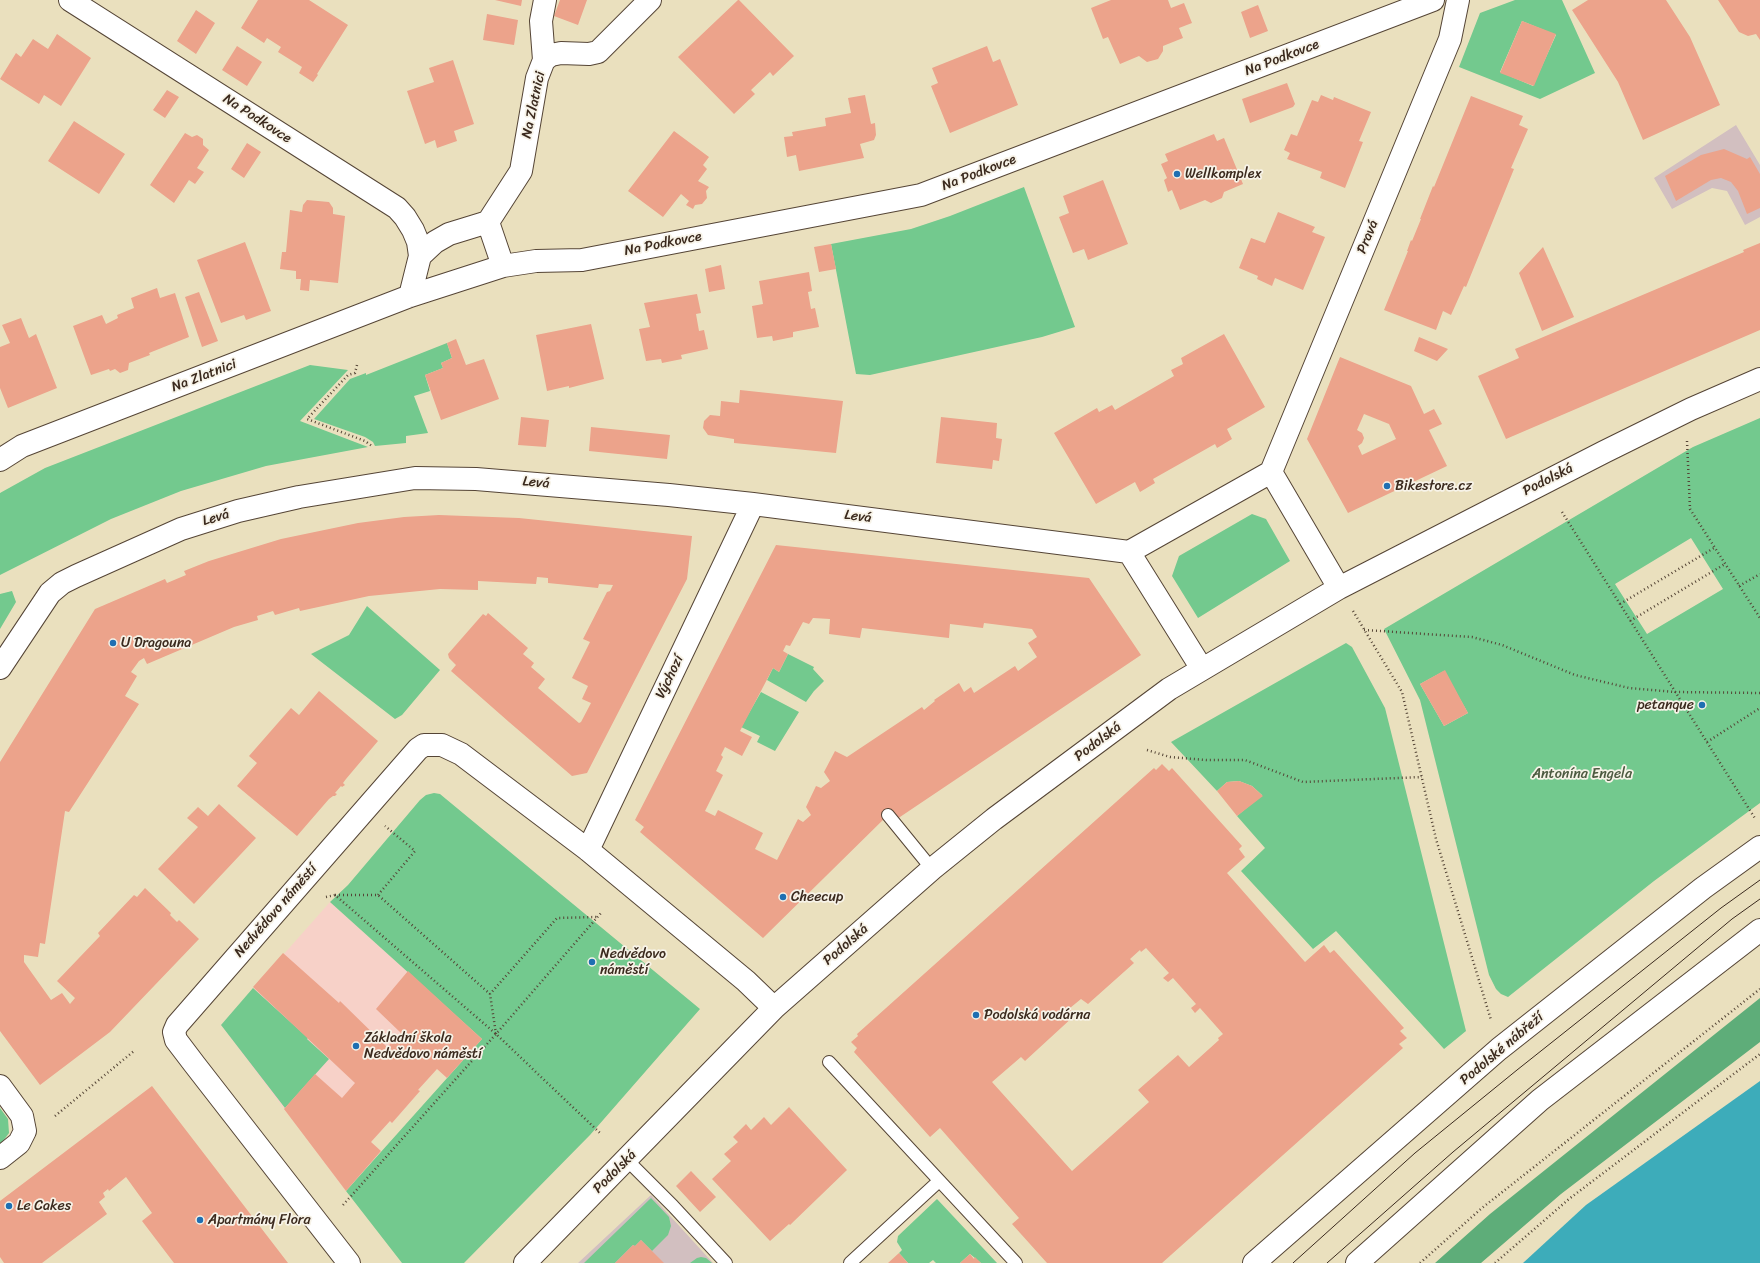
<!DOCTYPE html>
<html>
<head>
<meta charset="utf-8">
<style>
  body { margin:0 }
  canvas { display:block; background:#eae0be }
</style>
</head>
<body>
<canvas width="1760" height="1263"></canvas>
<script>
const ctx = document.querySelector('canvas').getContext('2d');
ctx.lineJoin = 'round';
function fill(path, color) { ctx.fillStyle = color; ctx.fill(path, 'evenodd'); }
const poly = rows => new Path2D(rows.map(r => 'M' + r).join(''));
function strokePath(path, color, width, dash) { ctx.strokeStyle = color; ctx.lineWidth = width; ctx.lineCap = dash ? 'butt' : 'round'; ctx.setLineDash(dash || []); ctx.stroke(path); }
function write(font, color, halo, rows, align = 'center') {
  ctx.font = font + ' Sriracha,sans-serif'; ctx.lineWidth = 3.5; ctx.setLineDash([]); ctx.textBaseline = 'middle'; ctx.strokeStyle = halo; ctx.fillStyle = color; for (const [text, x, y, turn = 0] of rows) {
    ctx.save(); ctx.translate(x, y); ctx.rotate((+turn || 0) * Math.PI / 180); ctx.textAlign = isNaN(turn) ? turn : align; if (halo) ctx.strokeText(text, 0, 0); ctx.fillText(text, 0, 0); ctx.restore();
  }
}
const built = poly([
  [330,902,482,1039,447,1078,437,1069,418,1090,420,1091,392,1123,390,1121,371,1142,381,1151,346,1191,221,1025]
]);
const industrial = poly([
  [1736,125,1760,165,1760,217,1745,225,1727,191,1712,188,1672,209,1654,178],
  [651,1195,713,1263,578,1263]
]);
const green = poly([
  [1515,0,1562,0,1595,73,1540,99,1459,67,1480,13],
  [1522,21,1556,35,1533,86,1500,72],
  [1024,187,1075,327,1042,337,870,375,856,374,831,244,911,229,950,216],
  [447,343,452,358,441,363,443,368,425,375,430,391,414,396,428,433,406,436,406,443,375,446,373,442,365,437,314,419,350,379,366,373,366,375],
  [310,365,348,370,300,421,368,447,266,466,181,491,111,519,0,575,0,493,45,468],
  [1760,418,1760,803,1654,881,1508,997,1501,994,1496,989,1489,975,1420,700,1384,629,1693,447],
  [1691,538,1723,589,1647,634,1615,584],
  [1444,671,1468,713,1444,726,1420,684],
  [1252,514,1266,519,1290,561,1198,618,1172,576,1179,556],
  [12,591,16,602,0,629,0,594],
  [367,606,440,670,402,715,395,719,311,654,349,635],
  [1346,643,1352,647,1385,708,1466,1031,1444,1049,1336,931,1313,949,1241,871,1265,848,1237,816,1262,795,1252,786,1239,781,1227,782,1217,791,1171,742],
  [788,654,814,667,813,669,824,681,814,691,806,702,767,680,773,668,779,672],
  [761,692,799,712,775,751,757,742,760,736,741,727],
  [434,793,440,794,446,799,700,1009,590,1135,464,1263,402,1263,346,1191,482,1039,330,902,348,885,420,800,426,795],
  [253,988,308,1038,307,1039,329,1059,285,1108,221,1025],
  [0,1108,8,1119,9,1133,0,1145],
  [651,1198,669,1217,671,1226,668,1235,652,1251,641,1240,635,1246,633,1245,615,1263,584,1263],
  [937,1199,997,1263,981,1263,970,1254,960,1263,936,1263,933,1260,929,1263,908,1263,899,1253,902,1250,897,1242,898,1236],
  [701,1257,706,1258,712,1263,690,1263,697,1258]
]);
const forest = poly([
  [1760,998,1760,1042,1561,1194,1481,1263,1435,1263,1490,1214]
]);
const water = poly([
  [1760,1081,1760,1263,1523,1263,1586,1205]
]);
const building = poly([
  [258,0,309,0,348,25,317,74,318,75,313,82,299,73,302,67,278,52,281,47,267,38,264,43,241,28],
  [495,0,522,0,521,6],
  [560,0,587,0,578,25,554,16],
  [738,0,739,0,794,56,773,76,770,72,751,90,755,94,734,114,678,57],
  [1111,0,1168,0,1171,8,1184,3,1192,23,1179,28,1183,38,1163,46,1163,51,1158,59,1147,62,1139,56,1120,64,1108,37,1103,39,1091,8],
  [1588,0,1666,0,1690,37,1720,105,1643,140,1618,82,1572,10],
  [1718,0,1760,0,1760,40,1756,34,1748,36,1739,32],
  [1258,5,1268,31,1250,38,1241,12],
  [196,10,215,23,196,54,177,41],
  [487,14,518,20,514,45,483,40],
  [1522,21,1556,34,1534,86,1500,73],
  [57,34,91,58,61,106,44,95,39,104,0,79,16,53,21,57,33,39,48,49],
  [237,46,262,62,247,86,222,70],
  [987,46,993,62,1000,59,1018,105,950,133,931,86,938,83,932,68],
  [453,60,474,124,454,131,457,141,437,148,435,140,425,144,407,91,434,82,429,68],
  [1287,83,1295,104,1293,107,1250,123,1242,99],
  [167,90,179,97,165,118,153,110],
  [865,95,871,124,875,123,876,135,874,140,860,144,864,158,799,171,796,155,787,157,784,137,793,136,792,132,826,126,825,118,851,113,848,98],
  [1321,95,1333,100,1334,97,1371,112,1359,141,1363,142,1345,188,1320,178,1322,172,1287,159,1290,153,1284,150,1291,134,1297,136,1312,100,1318,102],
  [1471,96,1523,116,1519,125,1528,129,1511,168,1514,169,1466,287,1464,286,1451,315,1443,311,1436,330,1384,310,1408,251,1407,251,1411,240,1412,241,1421,219,1420,219,1433,186,1434,187],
  [74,121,125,154,99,194,48,161],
  [674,131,709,157,703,165,707,169,698,181,709,187,706,191,707,198,702,204,695,205,693,209,686,205,689,201,681,194,663,217,628,191],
  [185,133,192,137,197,135,203,139,203,145,209,150,197,168,204,172,195,184,189,180,174,203,150,185],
  [1214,134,1217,141,1224,138,1243,184,1224,192,1222,198,1211,203,1205,200,1180,210,1172,190,1168,192,1164,180,1167,178,1161,164,1168,161,1165,154],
  [247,143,261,152,244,178,231,169],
  [1724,149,1747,159,1750,157,1760,174,1760,208,1747,214,1738,191,1731,182,1721,178,1711,180,1676,201,1665,176,1701,155],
  [1103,180,1128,244,1088,260,1084,249,1073,253,1059,217,1069,213,1063,196],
  [307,200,329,202,333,208,333,214,345,216,338,283,310,280,309,291,300,290,301,279,296,279,296,271,280,269,282,252,286,252,290,210,302,212,303,205],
  [1278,212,1315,227,1312,232,1325,237,1303,290,1275,278,1272,286,1257,279,1258,276,1239,268,1251,238,1265,243],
  [245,242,271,311,246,320,244,315,221,323,197,260],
  [1760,243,1760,330,1506,439,1478,376,1519,358,1515,349,1744,252,1743,250],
  [831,244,836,269,819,272,814,247],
  [1543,247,1574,317,1542,331,1519,273],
  [721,265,725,289,709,292,705,269],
  [809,272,812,291,808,292,811,309,815,308,819,327,793,332,793,337,773,341,772,336,757,338,752,306,763,304,759,281],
  [157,288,160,298,175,293,189,337,149,353,150,355,129,363,128,370,120,373,115,369,110,371,109,369,91,375,73,326,102,315,106,324,118,318,117,315,134,308,131,298],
  [199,292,218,341,202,347,185,297],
  [697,294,701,313,696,314,699,331,704,330,708,349,681,355,682,359,662,363,661,359,646,361,639,329,650,327,644,303],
  [21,318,29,338,36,334,57,388,8,408,0,388,0,347,10,343,2,325],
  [591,324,604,379,569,388,569,386,547,391,536,335],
  [1224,334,1265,407,1227,429,1232,439,1217,448,1215,444,1153,479,1155,483,1140,492,1135,482,1096,504,1054,433,1097,408,1099,412,1112,405,1115,410,1174,376,1171,370,1183,364,1181,358],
  [1419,337,1448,349,1437,361,1414,351],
  [456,339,466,365,484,359,499,399,441,420,425,375,443,368,441,363,452,358,447,343],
  [1340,357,1411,386,1424,414,1434,409,1442,424,1429,430,1447,466,1348,513,1307,439],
  [1364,414,1389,424,1396,439,1362,455,1358,446,1362,443,1364,438,1362,433,1357,430],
  [740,390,843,401,836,453,734,443,734,439,708,435,703,428,704,421,710,415,720,416,721,401,739,403],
  [521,417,549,420,546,447,518,445],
  [941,417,997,423,996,438,1002,439,999,461,993,460,992,469,936,463],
  [591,427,670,435,667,459,589,451],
  [439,515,519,518,692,536,687,579,587,773,572,776,509,722,451,671,456,665,449,658,448,654,483,614,486,616,488,613,528,648,523,654,534,663,531,667,545,679,538,688,579,723,581,722,591,703,582,699,588,686,572,678,590,642,583,639,607,592,610,591,613,585,599,584,598,588,548,583,548,578,537,577,536,584,478,581,478,590,440,589,369,596,300,611,299,608,275,615,273,611,257,616,258,620,234,627,147,664,144,658,139,661,131,672,137,676,125,696,139,704,69,812,65,811,45,944,40,943,38,957,24,955,24,962,51,1000,62,993,70,1004,75,998,57,981,100,936,98,933,134,895,137,897,145,888,171,913,170,915,177,922,179,920,199,939,110,1032,40,1085,0,1031,0,762,95,609,165,579,167,583,186,575,184,571,209,561,281,539,358,523,404,517],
  [776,545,1089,578,1141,655,897,819,888,815,763,938,640,832,644,827,635,820],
  [813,618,830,619,829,634,860,638,862,628,949,638,950,624,983,628,984,623,1032,629,1037,637,1028,643,1037,657,1018,671,1015,666,974,693,971,687,964,692,959,683,934,700,935,701,924,710,922,707,847,757,835,751,824,772,830,781,821,788,816,786,806,807,811,815,803,822,798,819,777,860,755,849,763,833,718,810,715,816,705,811,723,775,716,771,723,757,721,755,725,747,742,756,752,737,740,731,773,668,779,672,788,654,783,651,786,645,790,646,803,622,809,624],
  [1445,670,1468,713,1444,726,1420,684],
  [319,691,378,741,346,779,343,783,345,785,342,787,341,786,335,793,337,794,335,796,333,796,329,799,297,836,237,786,257,763,249,756,291,708,299,715],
  [1162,764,1169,771,1172,768,1242,846,1239,849,1245,857,1227,873,1305,962,1324,945,1330,953,1334,950,1404,1028,1400,1031,1407,1038,1399,1044,1403,1048,1162,1263,1047,1263,1012,1224,1019,1218,940,1128,930,1137,854,1052,857,1048,851,1042,858,1036,857,1034,1154,768,1156,770],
  [1146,948,1169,973,1163,978,1168,982,1173,978,1196,1004,1191,1008,1195,1013,1200,1008,1223,1034,1218,1038,1219,1040,1189,1067,1178,1055,1138,1090,1149,1102,1072,1171,992,1082,1021,1057,1025,1061,1074,1016,1070,1008,1081,999,1088,1004,1134,963,1130,959,1140,950,1141,952],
  [1239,781,1252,786,1263,796,1237,816,1217,791,1227,782],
  [219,804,256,838,194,904,158,869,198,827,187,818,198,807,208,816],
  [283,953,339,1003,340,1001,387,1047,401,1033,376,1009,408,971,482,1039,447,1078,437,1069,418,1090,420,1091,392,1123,390,1121,371,1142,381,1151,346,1191,284,1109,315,1074,342,1098,355,1083,253,987],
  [152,1086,288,1263,174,1263,142,1221,152,1213,126,1177,109,1191,108,1189,103,1193,105,1197,99,1202,107,1214,42,1263,4,1263,0,1257,0,1201],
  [789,1107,847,1170,790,1225,789,1224,770,1241,712,1179,731,1161,724,1154,738,1142,733,1137,746,1124,751,1130,764,1117,771,1125],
  [691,1171,716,1197,700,1212,676,1186],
  [641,1240,664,1263,615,1263,633,1245,635,1246],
  [899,1253,908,1263,888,1263],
  [970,1254,974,1259,975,1257,981,1263,960,1263]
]);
const path = poly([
  [357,365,355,373,348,375,307,419,365,441,372,446],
  [1687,441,1690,509,1760,618],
  [1562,512,1756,820],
  [1739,586,1760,574],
  [1620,604,1714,548],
  [1353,611,1402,692,1436,839,1491,1020],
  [1630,621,1725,564],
  [1364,630,1472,637,1502,645,1575,675,1629,688,1675,692,1760,693],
  [1707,742,1760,708],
  [1147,750,1170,757,1206,760,1245,760,1303,782,1422,777],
  [335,895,378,895,490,994],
  [378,895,415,851,385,826],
  [326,897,335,895,496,1034,601,1134],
  [496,1034,490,994,557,918,597,917],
  [55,1116,134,1051],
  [343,1205,496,1034,601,913],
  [1420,1263,1482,1208,1760,989],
  [1495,1263,1569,1199,1760,1054]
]);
const service = poly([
  [888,815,932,869],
  [829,1062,1016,1263],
  [627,1160,673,1206,726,1263],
  [850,1263,939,1181]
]);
const minor = poly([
  [70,0,397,208,405,217,413,230,418,242,420,256],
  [544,60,541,21,545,0],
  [503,266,488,222,521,171,537,78,544,60,551,55,561,53,589,54,598,52,650,0],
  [410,296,420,256,435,242,449,234,488,222],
  [0,460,22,446,410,296,503,266,536,261,582,260,921,195,1433,0],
  [1271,472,1450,39,1458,0],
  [1271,472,1339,588],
  [1129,552,1271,472],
  [1129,552,1202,669],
  [0,668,50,593,62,583,76,576,181,529,238,511,299,497,415,478,476,479,669,495,753,504,1129,552],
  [588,850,753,504],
  [0,1086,22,1116,25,1131,19,1143,0,1158],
  [349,1263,195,1065,176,1040,174,1032,177,1025,418,749,424,745,442,745,461,754,588,850,746,981,774,1008],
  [525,1263,774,1008,932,869,994,819,1169,689,1339,588,1604,452,1691,409,1760,379]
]);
const secondary = poly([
  [1254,1263,1499,1049,1703,888,1760,847],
  [1357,1263,1540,1100,1760,930]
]);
const tram = poly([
  [1293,1263,1415,1153,1517,1070,1721,908,1760,880],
  [1327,1263,1453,1152,1732,919,1760,899]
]);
const markers = [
  [1177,174,4,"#1f6fb2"],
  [1387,486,4,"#1f6fb2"],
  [113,643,4,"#1f6fb2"],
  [1702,705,4,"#1f6fb2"],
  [783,897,4,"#1f6fb2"],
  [592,962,4,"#1f6fb2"],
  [976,1015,4,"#1f6fb2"],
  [356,1046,4,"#1f6fb2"],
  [9,1206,4,"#1f6fb2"],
  [200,1220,4,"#1f6fb2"]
];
const streetNames = [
  ["Na Podkovce",1282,58,-21],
  ["Na Zlatnici",534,105,-78],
  ["Na Podkovce",257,119,33],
  ["Na Podkovce",979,173,-21],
  ["Pravá",1368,237,-68],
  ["Na Podkovce",663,244,-11],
  ["Na Zlatnici",204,376,-21],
  ["Podolská",1548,480,-27],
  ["Levá",536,483,5],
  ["Levá",858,517,7],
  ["Levá",216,518,-17],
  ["Výchozí",670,677,-64],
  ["Podolská",1098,742,-37],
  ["Nedvědovo náměstí",276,911,-49],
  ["Podolská",846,945,-41],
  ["Podolské nábřeží",1502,1049,-40],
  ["Podolská",615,1172,-45]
];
const poiNames = [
  ["Wellkomplex",1185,174],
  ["Bikestore.cz",1395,486],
  ["U Dragouna",121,643],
  ["petanque",1694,705,"right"],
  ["Cheecup",791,897],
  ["Nedvědovo",600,954],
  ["náměstí",600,970],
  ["Podolská vodárna",984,1015],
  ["Základní škola",364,1038],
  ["Nedvědovo náměstí",364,1054],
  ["Le Cakes",17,1206],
  ["Apartmány Flora",208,1220]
];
const parkNames = [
  ["Antonína Engela",1582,774]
];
fill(built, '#f7d1c8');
fill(industrial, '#d2bfc0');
fill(green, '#73c98e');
fill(forest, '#5ead79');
fill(water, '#3dacba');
fill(building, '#eca38b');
strokePath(service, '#554536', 14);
strokePath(minor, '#554536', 24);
strokePath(secondary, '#554536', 24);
strokePath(path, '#554536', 2.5, [1, 3]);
strokePath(service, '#fff', 12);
strokePath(minor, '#fff', 22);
strokePath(secondary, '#fff', 22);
strokePath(tram, '#3b2a1e', 1);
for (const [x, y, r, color] of markers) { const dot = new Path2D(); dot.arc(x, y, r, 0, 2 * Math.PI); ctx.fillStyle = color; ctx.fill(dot); strokePath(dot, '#f7f3e8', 1.5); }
write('14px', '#3b2a1e', '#f7f3e8', streetNames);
write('14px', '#3b2a1e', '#f7f3e8', poiNames, 'left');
write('14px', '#4c5a40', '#f7f3e8', parkNames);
</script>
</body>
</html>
